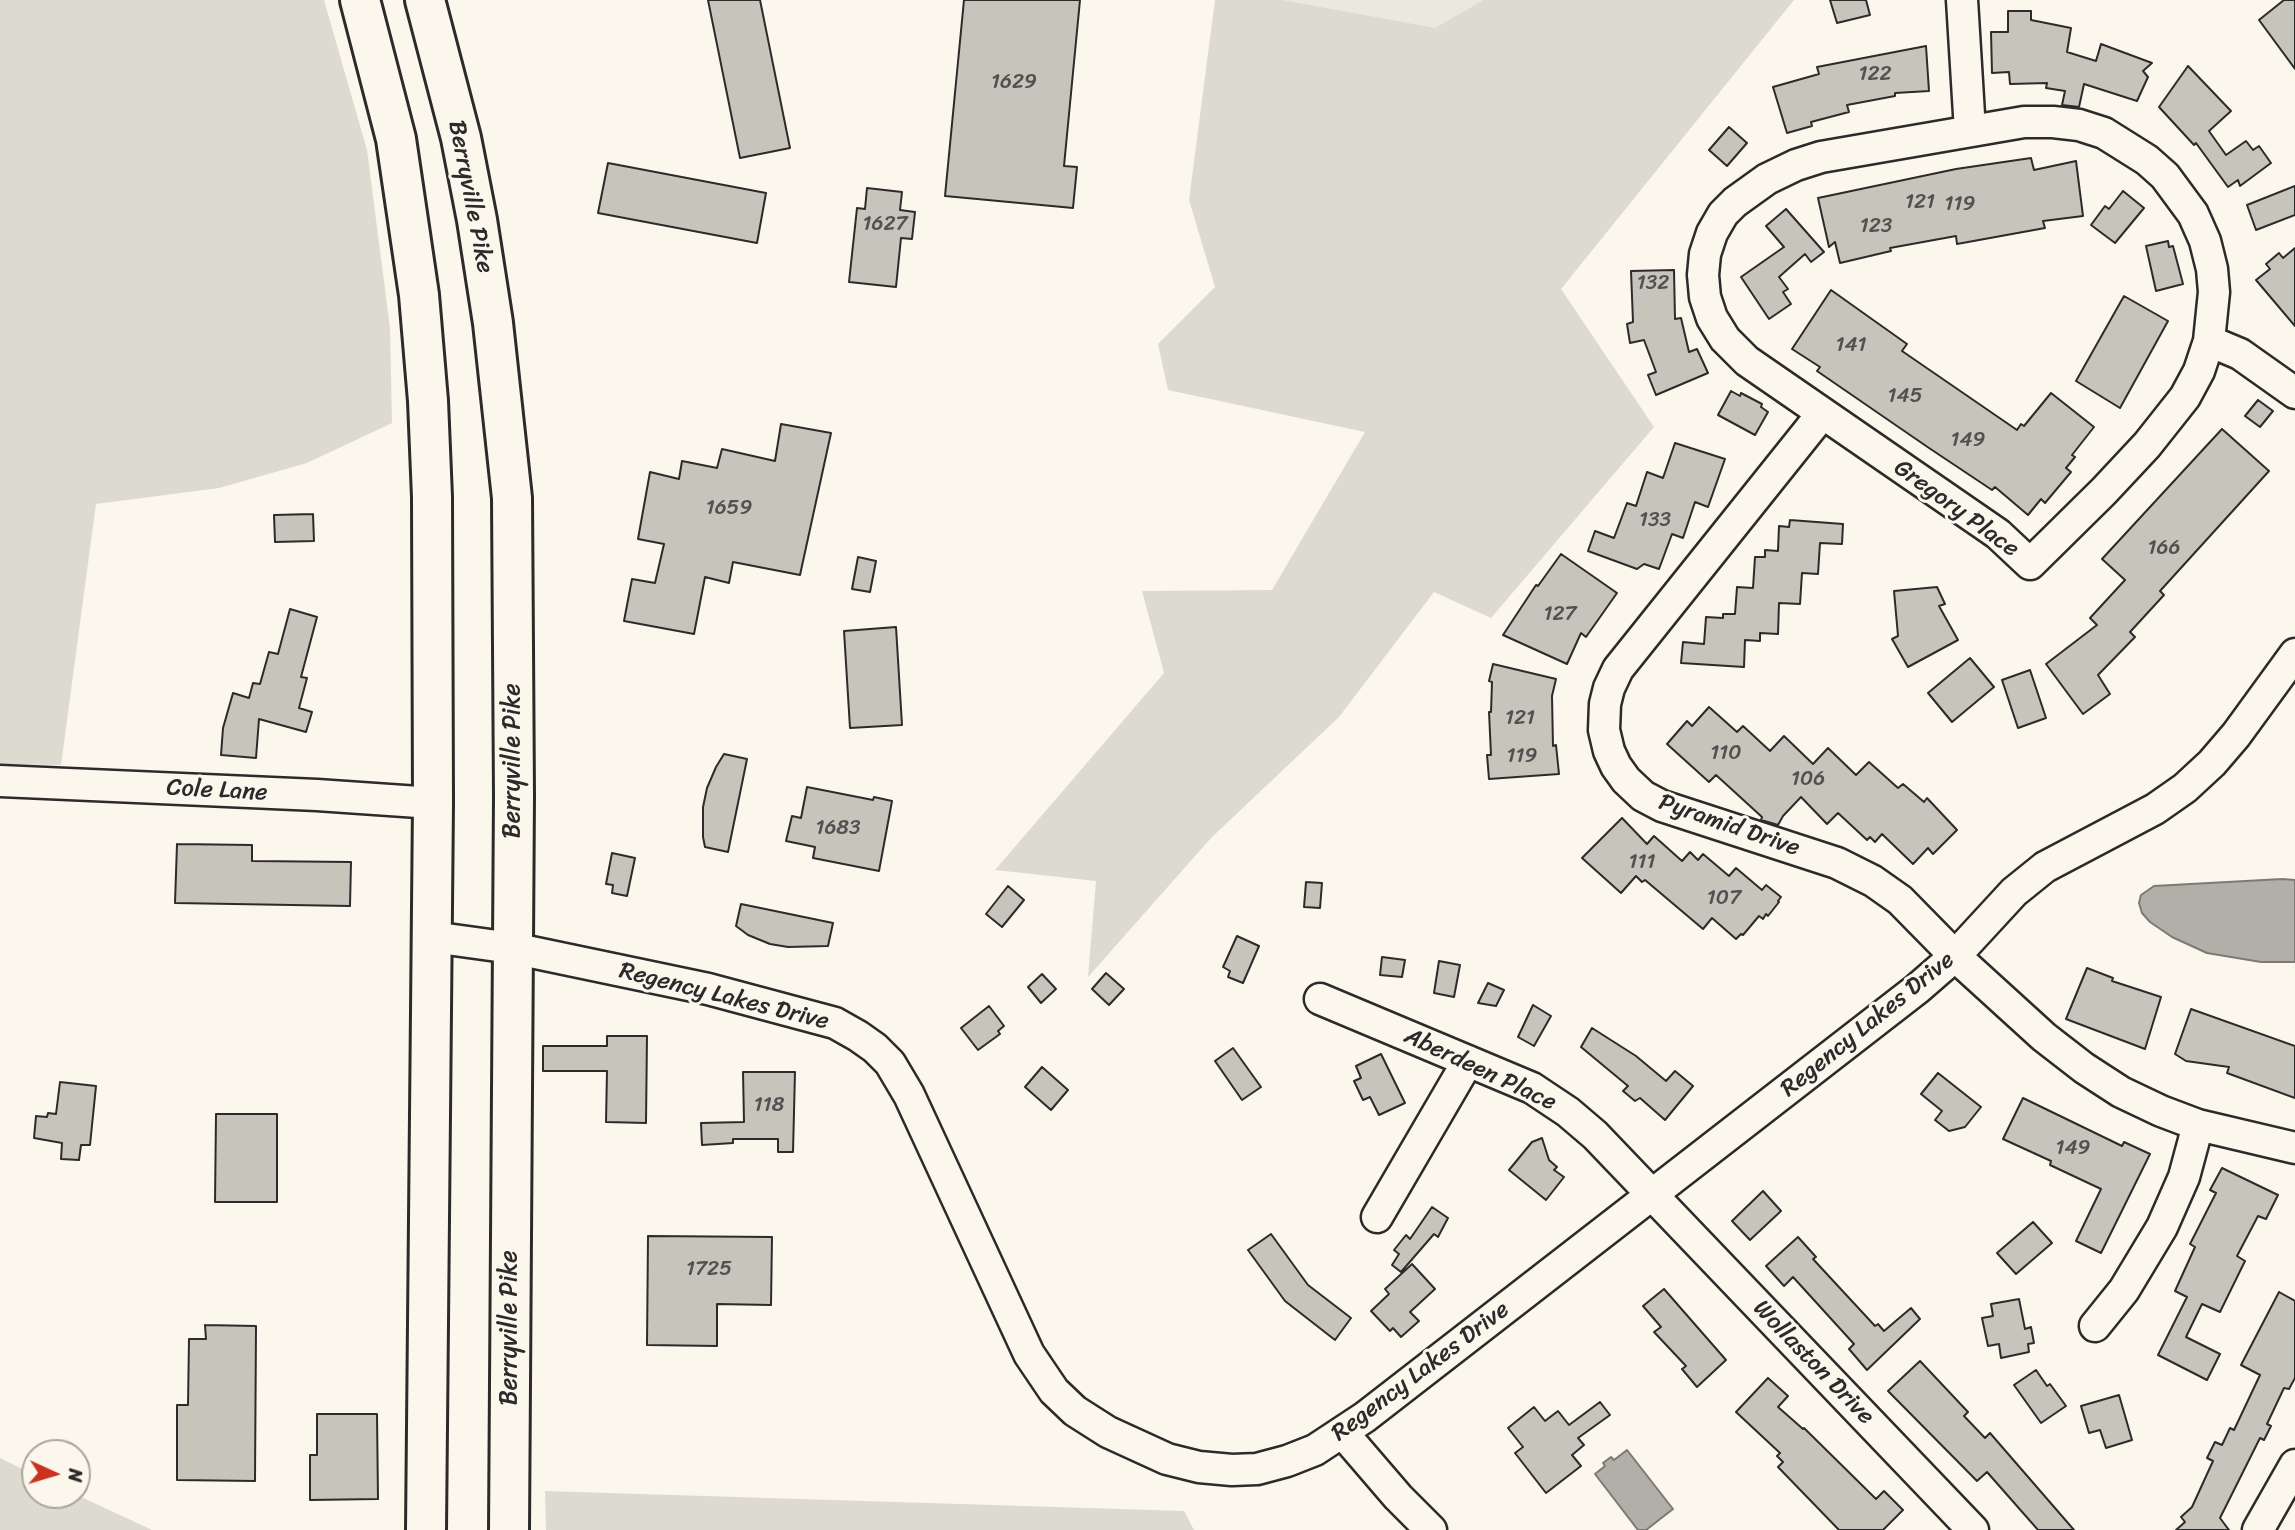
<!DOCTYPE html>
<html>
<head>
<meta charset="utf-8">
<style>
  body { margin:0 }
  #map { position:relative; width:2295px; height:1530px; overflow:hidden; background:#fbf7ec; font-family:Sriracha,sans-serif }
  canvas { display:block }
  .north { position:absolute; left:21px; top:1439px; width:70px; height:70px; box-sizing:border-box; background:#fbf7ec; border:2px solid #a8a59f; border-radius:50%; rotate:94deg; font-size:19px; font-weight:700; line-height:28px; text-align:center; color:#2b2b2b }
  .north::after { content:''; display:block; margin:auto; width:24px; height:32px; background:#c8321e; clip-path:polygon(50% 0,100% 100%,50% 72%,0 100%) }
</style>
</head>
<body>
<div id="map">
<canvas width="2295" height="1530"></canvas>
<div class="north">N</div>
</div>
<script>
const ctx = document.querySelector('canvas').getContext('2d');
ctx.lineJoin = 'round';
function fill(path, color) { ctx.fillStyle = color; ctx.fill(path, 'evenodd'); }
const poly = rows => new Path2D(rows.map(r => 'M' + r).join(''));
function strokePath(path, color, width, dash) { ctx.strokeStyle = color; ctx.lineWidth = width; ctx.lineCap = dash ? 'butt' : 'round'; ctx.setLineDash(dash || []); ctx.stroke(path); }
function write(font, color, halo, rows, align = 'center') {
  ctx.font = font + ' Sriracha,sans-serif'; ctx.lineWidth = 6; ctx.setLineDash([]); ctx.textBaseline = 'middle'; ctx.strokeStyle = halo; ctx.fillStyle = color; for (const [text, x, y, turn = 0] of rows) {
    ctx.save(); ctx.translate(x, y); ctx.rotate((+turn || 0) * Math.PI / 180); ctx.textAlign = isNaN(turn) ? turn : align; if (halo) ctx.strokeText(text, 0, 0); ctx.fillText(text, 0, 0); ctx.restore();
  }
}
const built = poly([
  [1283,0,1495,0,1485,38]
]);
const green = poly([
  [0,0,324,0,367,150,390,328,392,423,307,463,219,488,96,504,61,765,0,764],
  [1215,0,1283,0,1435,28,1484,0,1794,0,1561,289,1654,427,1491,618,1434,592,1339,717,1211,838,1088,977,1096,881,995,870,1164,673,1142,591,1272,590,1365,432,1168,390,1158,344,1215,287,1189,200],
  [0,1458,35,1475,35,1495,77,1495,152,1530,0,1530],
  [545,1491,1184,1511,1194,1530,546,1530]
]);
const water = poly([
  [2282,879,2295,880,2295,962,2261,962,2207,953,2172,937,2150,922,2142,913,2139,903,2141,895,2154,886,2282,879],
  [1627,1450,1673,1509,1646,1530,1638,1530,1595,1474,1605,1466,1603,1463,1611,1457,1614,1460,1627,1450]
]);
const building = poly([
  [708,0,760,0,790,148,740,158,708,0],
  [964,0,1080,0,1064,166,1077,167,1073,208,945,196,964,0],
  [1830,0,1866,0,1870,15,1837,23,1830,0],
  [2284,0,2295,0,2295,69,2259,20,2284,0],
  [2008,11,2031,11,2031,20,2071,28,2067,52,2096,61,2101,44,2152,63,2143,71,2148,77,2137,101,2084,84,2079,107,2062,105,2065,91,2046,88,2047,83,2010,84,2009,72,1992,73,1991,32,2008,32,2008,11],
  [1926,46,1929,91,1895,93,1895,96,1847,105,1849,112,1811,122,1812,126,1787,133,1773,87,1819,74,1817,67,1926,46],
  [2188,66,2231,111,2209,131,2226,155,2246,141,2253,150,2259,146,2271,163,2240,186,2238,180,2228,187,2196,143,2194,145,2159,107,2188,66],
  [1729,127,1747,143,1727,166,1709,150,1729,127],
  [2031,158,2034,170,2076,161,2083,216,2043,221,2045,228,1957,244,1956,236,1890,248,1891,251,1840,263,1835,242,1829,247,1818,198,1956,169,2031,158],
  [608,163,766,193,757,243,598,213,608,163],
  [2295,186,2295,215,2256,230,2247,205,2295,186],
  [867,188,902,192,900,210,915,212,912,239,901,238,896,287,849,282,857,208,865,209,867,188],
  [2123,191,2144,208,2115,243,2091,225,2105,206,2109,209,2123,191],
  [1786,209,1824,252,1811,262,1805,254,1779,277,1788,289,1783,292,1791,304,1769,319,1741,277,1784,247,1766,226,1786,209],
  [2168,241,2169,247,2173,246,2183,284,2156,291,2146,246,2168,241],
  [2295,248,2295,326,2256,280,2270,269,2266,264,2279,253,2283,258,2295,248],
  [1674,270,1675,319,1681,318,1689,352,1697,349,1708,373,1656,395,1648,375,1656,372,1644,340,1630,343,1627,324,1633,322,1631,271,1674,270],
  [1831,290,1907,344,1902,351,2017,430,2021,424,2024,426,2051,393,2094,427,2072,455,2075,457,2066,468,2071,472,2045,503,2041,499,2028,515,1995,487,1992,490,1929,448,1817,371,1820,367,1792,349,1831,290],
  [2124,296,2168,321,2120,408,2076,381,2124,296],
  [1731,391,1740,396,1741,393,1762,404,1761,407,1768,412,1755,435,1718,415,1731,391],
  [2258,400,2273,411,2260,427,2245,416,2258,400],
  [781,424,831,433,800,575,733,562,729,583,705,577,694,634,624,621,632,579,655,583,664,544,638,539,650,472,679,479,682,461,717,468,722,449,775,461,781,424],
  [2222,429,2269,471,2160,591,2164,595,2130,632,2135,637,2098,675,2110,694,2083,714,2046,664,2097,625,2090,618,2125,580,2102,559,2222,429],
  [1675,443,1725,459,1708,507,1695,502,1683,538,1672,534,1659,569,1644,564,1637,569,1588,551,1595,531,1614,538,1627,503,1636,506,1647,472,1663,478,1675,443],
  [313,514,314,541,275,542,274,515,313,514],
  [1790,520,1843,524,1842,544,1820,543,1818,574,1802,573,1800,604,1779,603,1778,634,1760,633,1760,641,1745,640,1744,667,1681,663,1683,642,1704,644,1706,617,1723,618,1723,614,1735,614,1737,587,1753,588,1755,557,1765,557,1765,550,1778,551,1779,526,1789,527,1790,520],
  [1561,554,1617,593,1586,637,1581,633,1567,664,1503,635,1536,585,1538,586,1561,554],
  [858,557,876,561,870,592,852,589,858,557],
  [1937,587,1945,604,1939,606,1958,640,1908,667,1892,639,1898,636,1894,591,1937,587],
  [290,609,317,617,301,677,307,678,299,708,312,712,306,732,259,719,256,758,221,755,223,728,233,693,249,698,253,683,260,684,269,652,278,654,290,609],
  [896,627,902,725,850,728,844,631,896,627],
  [1970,658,1994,687,1952,722,1928,693,1970,658],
  [1493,664,1556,679,1552,696,1553,746,1556,745,1559,774,1489,779,1487,755,1491,755,1489,712,1491,712,1492,682,1489,681,1493,664],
  [2030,670,2046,718,2018,728,2002,680,2030,670],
  [1709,707,1737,732,1743,726,1770,751,1784,736,1813,764,1828,748,1856,775,1869,762,1898,788,1903,784,1924,802,1927,798,1957,830,1933,854,1928,848,1913,864,1882,834,1875,842,1870,837,1867,840,1838,813,1827,824,1801,797,1783,816,1778,825,1761,820,1762,817,1716,775,1709,782,1667,744,1687,721,1692,726,1709,707],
  [724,754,747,759,728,852,705,847,703,837,703,807,707,788,716,767,724,754],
  [807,787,873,800,874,797,892,801,879,871,813,858,815,847,786,841,792,816,801,818,807,787],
  [1622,818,1647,844,1654,836,1682,861,1690,852,1698,860,1703,854,1729,876,1736,868,1762,890,1766,885,1781,897,1778,901,1779,902,1768,916,1766,914,1763,919,1759,916,1743,935,1741,934,1736,939,1712,918,1703,929,1645,880,1642,882,1636,876,1621,893,1582,858,1622,818],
  [177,844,252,845,252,861,351,862,350,906,175,903,177,844],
  [612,853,635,858,627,896,612,893,613,885,606,884,612,853],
  [1306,882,1322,883,1320,908,1304,907,1306,882],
  [1008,886,1024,900,1002,927,986,914,1008,886],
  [741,904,833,923,828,946,788,947,770,944,748,935,736,926,741,904],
  [1237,936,1259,946,1243,983,1228,977,1230,971,1223,967,1237,936],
  [1382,957,1405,960,1402,977,1380,975,1382,957],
  [1439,961,1460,965,1454,997,1434,993,1439,961],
  [2087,968,2113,978,2112,981,2161,997,2145,1049,2066,1019,2087,968],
  [1106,973,1124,989,1109,1005,1092,989,1106,973],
  [1042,974,1056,989,1041,1003,1028,987,1042,974],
  [1488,983,1504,990,1496,1006,1478,1003,1488,983],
  [1533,1005,1551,1016,1534,1046,1518,1037,1533,1005],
  [989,1006,1004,1026,998,1031,1000,1034,978,1050,961,1028,989,1006],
  [2191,1009,2295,1046,2295,1098,2227,1073,2229,1067,2186,1061,2175,1054,2191,1009],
  [1592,1028,1636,1056,1666,1081,1675,1071,1693,1086,1665,1120,1640,1098,1635,1101,1623,1091,1628,1086,1581,1047,1592,1028],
  [607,1036,647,1036,646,1123,606,1122,607,1071,543,1071,543,1046,607,1046,607,1036],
  [1233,1048,1261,1087,1242,1100,1215,1061,1233,1048],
  [1381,1054,1405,1103,1379,1115,1370,1097,1363,1100,1354,1081,1361,1078,1356,1066,1381,1054],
  [1042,1067,1068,1090,1051,1110,1025,1087,1042,1067],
  [743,1072,795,1072,793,1152,778,1152,778,1139,733,1139,733,1143,702,1145,701,1123,744,1122,743,1072],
  [1938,1073,1981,1107,1965,1127,1949,1131,1935,1120,1942,1111,1921,1094,1938,1073],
  [60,1082,96,1086,90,1145,81,1145,79,1160,61,1159,62,1143,34,1138,36,1116,47,1117,48,1113,56,1114,60,1082],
  [2023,1098,2122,1146,2124,1142,2150,1154,2101,1253,2076,1241,2101,1189,2050,1165,2051,1161,2003,1139,2023,1098],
  [216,1114,277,1114,277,1202,215,1202,216,1114],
  [1542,1138,1549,1160,1557,1167,1554,1170,1564,1177,1546,1200,1509,1170,1532,1142,1542,1138],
  [2222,1168,2278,1195,2266,1219,2258,1216,2237,1256,2245,1261,2220,1312,2202,1304,2186,1337,2220,1354,2207,1380,2158,1355,2187,1297,2175,1291,2195,1247,2190,1244,2216,1193,2210,1190,2222,1168],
  [1763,1191,1781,1211,1750,1240,1732,1221,1763,1191],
  [1432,1207,1448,1218,1438,1237,1434,1234,1401,1272,1392,1265,1399,1254,1394,1250,1406,1235,1410,1239,1432,1207],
  [2033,1222,2052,1243,2016,1274,1997,1253,2033,1222],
  [1271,1234,1308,1285,1351,1318,1335,1340,1285,1301,1248,1250,1271,1234],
  [648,1236,772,1237,771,1305,717,1304,717,1346,647,1345,648,1236],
  [1798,1237,1816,1257,1813,1259,1875,1326,1878,1324,1884,1331,1911,1308,1920,1319,1867,1370,1849,1349,1854,1344,1793,1277,1784,1286,1766,1266,1798,1237],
  [1412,1264,1435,1289,1410,1312,1419,1321,1401,1337,1393,1328,1390,1331,1371,1311,1389,1294,1385,1289,1412,1264],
  [1664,1289,1726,1360,1697,1387,1682,1369,1686,1366,1654,1332,1661,1327,1643,1306,1664,1289],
  [2279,1292,2295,1301,2295,1378,2289,1389,2284,1388,2267,1424,2271,1426,2264,1440,2260,1438,2220,1518,2229,1530,2176,1530,2185,1522,2181,1517,2192,1507,2213,1461,2207,1458,2215,1442,2222,1445,2230,1428,2234,1430,2260,1375,2241,1365,2279,1292],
  [2019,1299,2025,1329,2031,1327,2034,1343,2028,1344,2029,1352,2001,1358,1999,1344,1988,1346,1982,1318,1993,1316,1991,1304,2019,1299],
  [205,1325,256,1326,255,1481,177,1480,177,1405,188,1405,189,1339,206,1339,205,1325],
  [1920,1361,1968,1412,1964,1416,1985,1438,1990,1433,2074,1530,2038,1530,1987,1472,1977,1481,1888,1391,1920,1361],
  [2036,1370,2047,1386,2050,1384,2066,1406,2041,1423,2014,1385,2036,1370],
  [1768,1378,1788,1396,1778,1407,1803,1429,1804,1428,1876,1499,1884,1491,1903,1510,1883,1530,1839,1530,1778,1467,1783,1462,1777,1456,1780,1453,1736,1412,1768,1378],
  [2119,1395,2132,1440,2106,1448,2100,1430,2089,1433,2081,1406,2119,1395],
  [1600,1402,1610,1415,1578,1438,1584,1445,1572,1455,1581,1466,1546,1493,1515,1453,1523,1447,1508,1428,1534,1407,1545,1421,1558,1411,1569,1425,1600,1402],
  [317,1414,377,1414,378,1499,310,1500,310,1455,317,1455,317,1414]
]);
const minor = poly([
  [1962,0,1970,131],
  [2024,122,2053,122,2079,125,2104,133,2147,160,2165,176,2193,214,2205,241,2212,269,2214,292,2209,341,2199,371,2185,397,2147,445,2104,491,2030,564,1998,534,1747,361,1725,339,1712,318,1705,297,1703,275,1705,254,1712,233,1723,214,1735,202,1767,179,1796,165,1821,157,2024,122],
  [2209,341,2240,354,2295,393],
  [1822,414,1618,669,1609,688,1605,704,1604,730,1609,751,1616,766,1626,780,1643,796,1662,806,1837,863,1873,881,1900,900,1955,956,2044,1037,2084,1068,2121,1092,2161,1111,2198,1125,2295,1148],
  [0,781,317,795,433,803],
  [432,937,512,948,708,989,835,1023,858,1036,875,1048,890,1063,909,1095,1029,1354,1054,1391,1075,1411,1108,1432,1167,1459,1199,1467,1232,1470,1257,1469,1287,1461,1315,1450,1365,1417,1917,989,1955,956,2014,892,2045,867,2155,809,2185,788,2212,763,2236,735,2295,654],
  [1320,999,1532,1088,1568,1112,1595,1135,1973,1530],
  [1377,1217,1468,1061],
  [2095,1326,2124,1290,2162,1227,2184,1177,2198,1125],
  [1343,1433,1398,1497,1431,1530],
  [2258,1530,2295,1465]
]);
const highway = poly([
  [360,0,396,139,419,295,428,401,432,497,433,803,426,1530],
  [425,0,461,138,477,220,493,323,512,498,514,796,509,1530]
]);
const numberNames = [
  ["122",1875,75],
  ["1629",1014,83],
  ["121",1920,203],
  ["119",1960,205],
  ["1627",885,225],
  ["123",1876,227],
  ["132",1653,284],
  ["141",1851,346],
  ["145",1905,397],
  ["149",1968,441],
  ["1659",729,509],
  ["133",1655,521],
  ["166",2164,549],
  ["127",1560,615],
  ["121",1520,719],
  ["110",1726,754],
  ["119",1522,757],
  ["106",1808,780],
  ["1683",838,829],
  ["111",1642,863],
  ["107",1724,899],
  ["118",769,1106],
  ["149",2073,1149],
  ["1725",709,1270]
];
const streetNames = [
  ["Berryville Pike",470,197,79],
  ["Gregory Place",1956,509,36],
  ["Berryville Pike",513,761,-90],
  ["Cole Lane",217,791,3],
  ["Pyramid Drive",1729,826,19],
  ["Regency Lakes Drive",724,997,14],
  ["Regency Lakes Drive",1868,1025,-39],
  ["Aberdeen Place",1480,1070,25],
  ["Berryville Pike",510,1328,-90],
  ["Wollaston Drive",1813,1363,46],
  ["Regency Lakes Drive",1421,1372,-37]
];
fill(built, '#ebe8de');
fill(green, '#dddad0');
fill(water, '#b1afa7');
strokePath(water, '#7b7a75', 2);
fill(building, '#c7c4bc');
strokePath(building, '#2b2b2b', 2);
strokePath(minor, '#2b2b2b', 35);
strokePath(highway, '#2b2b2b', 44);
strokePath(minor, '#fbf7ec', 30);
strokePath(highway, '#fbf7ec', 38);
write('21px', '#52514f', null, numberNames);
write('24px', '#2b2b2b', '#fbf7ec', streetNames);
</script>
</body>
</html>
